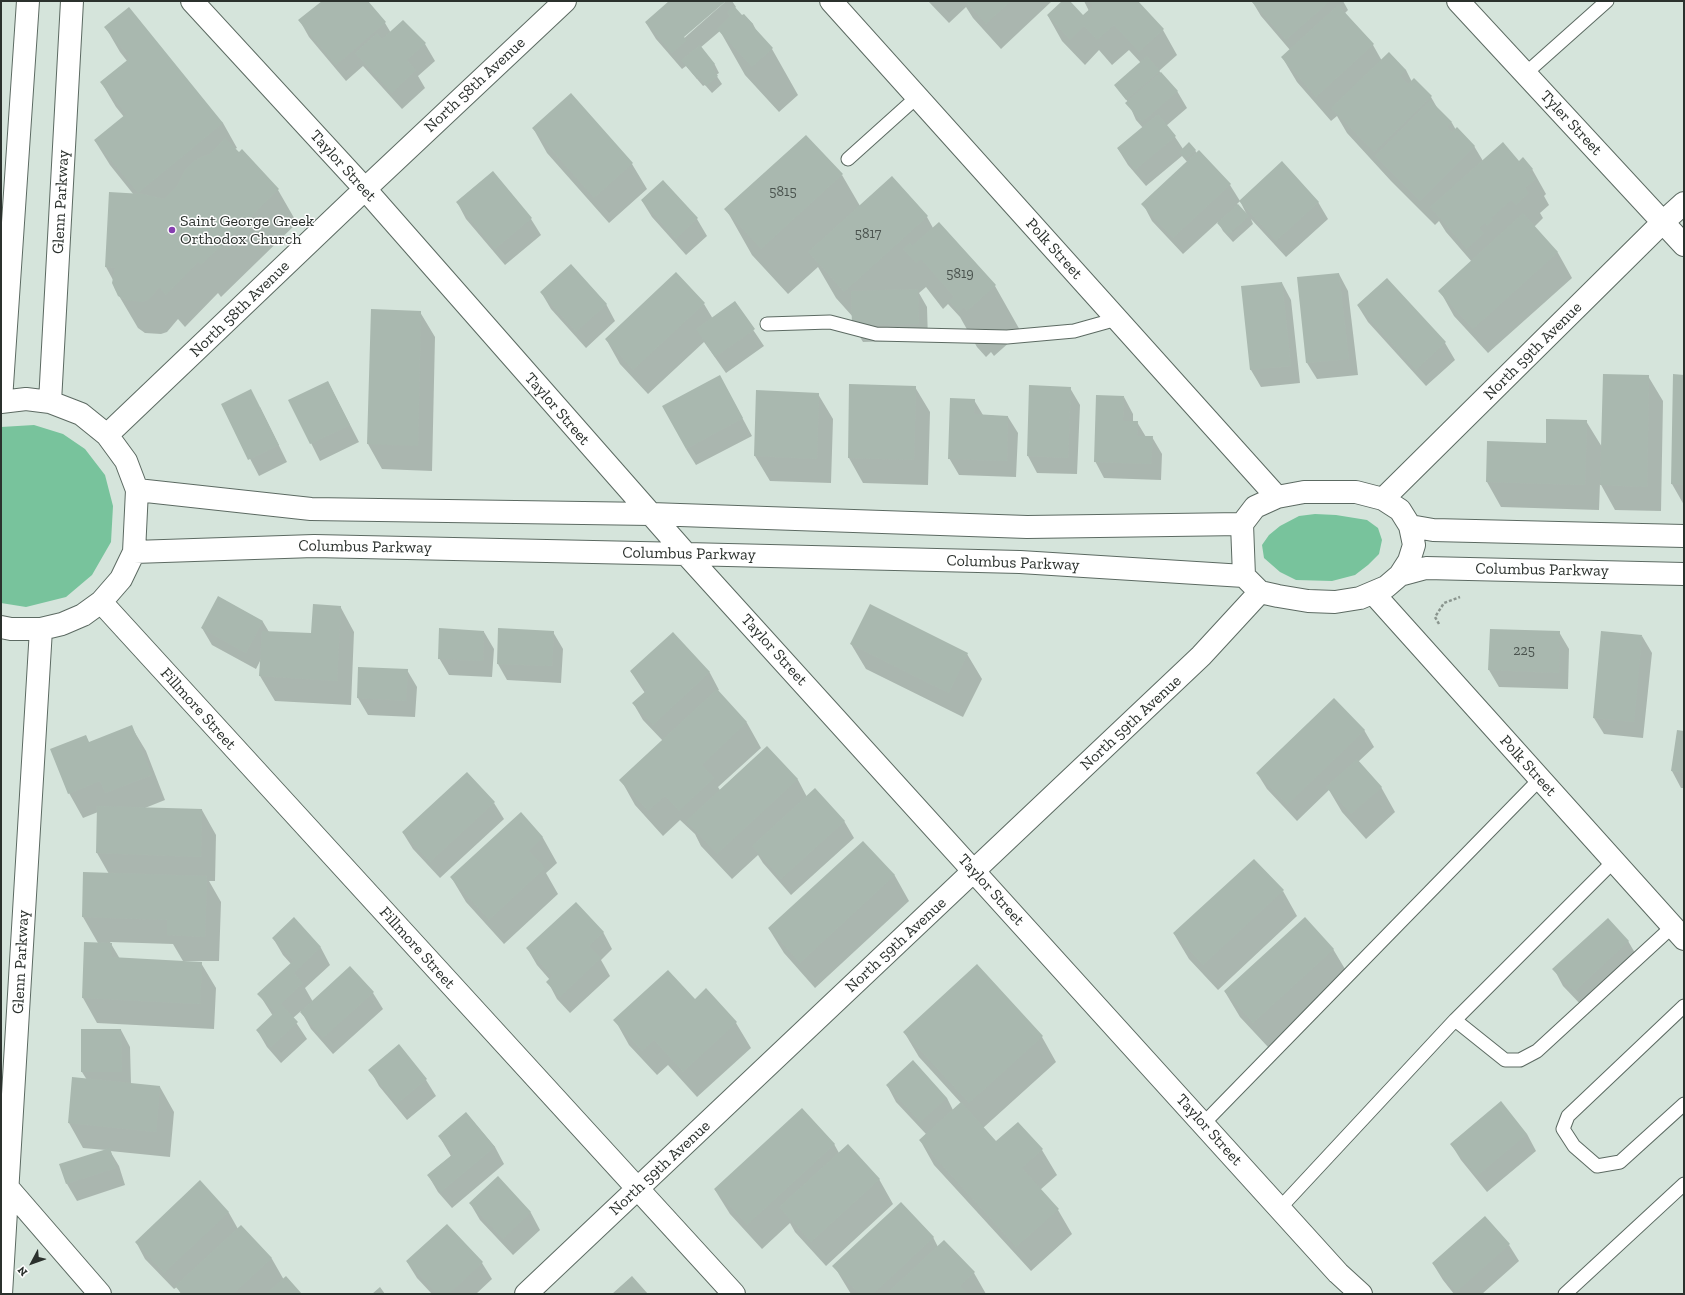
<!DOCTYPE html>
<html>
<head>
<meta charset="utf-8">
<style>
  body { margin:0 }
  #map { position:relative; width:1685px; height:1295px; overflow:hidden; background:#d5e4db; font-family:"Zilla Slab",serif }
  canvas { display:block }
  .frame { position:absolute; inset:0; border:2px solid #2b312d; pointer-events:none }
  .north { position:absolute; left:12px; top:1243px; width:40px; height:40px; -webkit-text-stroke:3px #fff; paint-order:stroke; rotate:229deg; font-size:11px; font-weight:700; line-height:16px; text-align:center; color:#2b312d }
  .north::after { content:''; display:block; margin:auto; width:14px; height:18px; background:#2b312d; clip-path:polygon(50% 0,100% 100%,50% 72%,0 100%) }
</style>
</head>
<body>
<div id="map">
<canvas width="1685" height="1295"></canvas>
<div class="frame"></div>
<div class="north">N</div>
</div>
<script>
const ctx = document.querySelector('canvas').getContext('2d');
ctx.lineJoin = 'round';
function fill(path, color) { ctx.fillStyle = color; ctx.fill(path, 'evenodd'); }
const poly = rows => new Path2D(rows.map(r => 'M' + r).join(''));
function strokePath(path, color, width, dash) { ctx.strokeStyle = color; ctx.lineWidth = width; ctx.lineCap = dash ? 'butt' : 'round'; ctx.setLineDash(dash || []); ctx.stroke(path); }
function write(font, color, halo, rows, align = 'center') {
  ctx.font = font + ' "Zilla Slab",serif'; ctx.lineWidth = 3; ctx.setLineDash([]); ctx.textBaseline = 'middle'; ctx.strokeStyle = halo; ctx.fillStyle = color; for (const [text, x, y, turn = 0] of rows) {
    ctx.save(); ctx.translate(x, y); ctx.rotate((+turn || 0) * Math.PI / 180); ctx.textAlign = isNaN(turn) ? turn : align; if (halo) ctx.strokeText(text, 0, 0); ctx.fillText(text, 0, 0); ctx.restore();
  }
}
const green = poly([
  [34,425,63,434,85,449,105,475,113,506,111,542,92,575,66,597,26,607,1,603,1,427],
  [1315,514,1336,515,1367,520,1378,528,1382,540,1379,554,1368,565,1355,575,1332,581,1296,580,1280,572,1264,558,1262,545,1269,535,1280,526,1299,516]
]);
const shadow = poly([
  [323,1,366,1,385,23,391,33,403,21,425,44,435,61,418,76,425,88,402,109,363,66,346,81,309,37,300,21],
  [671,1,724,1,680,39,681,41,726,1,732,1,736,7,735,8,742,17,744,15,753,24,758,34,772,49,798,95,779,112,745,75,720,31,700,48,715,65,719,73,716,75,722,84,712,93,705,85,703,86,686,66,682,69,656,39,646,23],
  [928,1,1052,1,1001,49,973,18,966,7,949,23],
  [1064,1,1069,1,1083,17,1089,11,1084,1,1136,1,1163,30,1177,55,1159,71,1177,91,1187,108,1166,126,1175,137,1183,149,1195,150,1197,154,1230,185,1240,201,1237,204,1247,215,1240,201,1318,202,1328,219,1286,257,1251,219,1253,224,1233,242,1223,231,1218,222,1183,254,1152,221,1143,204,1188,163,1182,156,1146,186,1128,165,1118,149,1143,128,1136,120,1128,102,1115,85,1141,63,1129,50,1112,65,1099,50,1085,65,1062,41,1048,16],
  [1252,1,1343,1,1348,10,1345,13,1373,45,1382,61,1406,70,1412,82,1431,97,1439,111,1452,123,1456,130,1474,146,1483,161,1519,162,1532,169,1546,194,1544,196,1549,205,1540,213,1543,218,1534,227,1558,253,1572,278,1488,353,1454,316,1440,291,1472,262,1446,232,1439,221,1435,225,1391,181,1347,133,1337,116,1331,121,1297,82,1282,57,1290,50,1261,16],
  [106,28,223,123,237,148,235,149,239,154,242,151,278,190,297,223,221,297,218,293,185,327,178,319,167,332,161,334,145,333,138,328,115,289,113,280,106,267,110,193,134,195,110,165,95,141,124,117,116,107,101,82,127,61,120,52],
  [571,95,632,164,647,189,609,223,547,153,533,128],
  [842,175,860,206,892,178,927,217,933,228,995,286,1021,332,994,356,991,352,986,357,977,347,960,317,948,304,943,309,926,287,919,293,927,307,928,340,863,342,853,325,853,317,836,298,818,267,788,294,752,255,726,209],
  [663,182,697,219,707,236,686,255,652,217,642,201],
  [457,202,531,219,541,235,505,265,466,219],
  [1339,274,1348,291,1358,375,1317,379,1307,363],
  [1387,279,1445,343,1455,360,1426,386,1368,322,1358,306],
  [1282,283,1291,300,1300,383,1261,387,1251,370,1242,287],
  [541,292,606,304,615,321,586,348,551,309],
  [735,303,764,346,726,373,704,342,648,394,620,364,606,339,704,304,713,319],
  [420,312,435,337,432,471,382,469,368,444],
  [1648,376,1663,401,1661,511,1615,510,1600,483,1599,510,1501,507,1487,482,1488,442,1547,444,1586,421,1602,447],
  [1684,376,1684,505,1672,484],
  [328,382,359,442,320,461,290,401],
  [915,387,930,412,928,485,863,483,849,458],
  [1070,388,1080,405,1077,474,1037,473,1028,456],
  [757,391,818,394,833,419,831,483,770,481,755,456],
  [729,393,752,436,696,465,686,449],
  [1124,397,1133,414,1133,422,1137,422,1146,437,1152,437,1162,454,1161,480,1104,478,1095,461],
  [974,400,983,415,1008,417,1018,433,1016,477,959,475,949,458],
  [222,405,260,407,287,462,259,476],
  [218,598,263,622,269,632,312,634,340,606,354,632,351,705,275,701,260,676,261,659,256,669,212,645,202,628],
  [484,632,494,649,492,677,449,675,439,658],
  [553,632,563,649,561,683,507,680,498,664],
  [1559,632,1569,649,1568,689,1499,687,1489,670],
  [673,633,710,673,719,690,717,691,747,723,761,748,718,787,720,790,767,747,798,780,807,797,844,821,854,838,791,895,763,863,758,855,732,879,701,846,695,834,680,820,663,836,635,805,621,780,663,741,643,720,633,703,645,693,631,672],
  [1642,636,1652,653,1643,738,1604,734,1594,718],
  [851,644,967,654,982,679,963,717,866,669],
  [359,668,407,670,417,687,415,717,368,715,358,698],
  [131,726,146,751,165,800,145,808,202,810,216,835,215,881,209,881,221,902,219,961,183,961,173,944,110,942,120,959,201,963,216,988,214,1029,97,1023,83,998,85,943,98,943,83,917,109,874,97,853,98,812,83,818,69,793,86,736,89,743],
  [1364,730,1374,747,1358,762,1381,787,1395,812,1366,839,1342,812,1329,790,1297,821,1267,789,1257,773],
  [1684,732,1684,788,1681,788,1672,771],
  [494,803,504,819,440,878,413,849,403,833],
  [521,814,543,838,557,863,546,873,558,894,504,944,466,902,451,877],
  [863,842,895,876,909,901,815,988,784,953,769,929],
  [1283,891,1297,916,1218,990,1189,959,1174,934],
  [294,919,321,948,330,965,305,988,313,1002,373,993,383,1009,333,1054,311,1029,301,1011,293,1018,307,1039,281,1063,267,1047,257,1030,273,1016,259,994,291,964,283,955,273,938],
  [603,932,612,949,601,960,610,976,570,1013,557,999,548,982,550,980,537,965,527,948],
  [1628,941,1638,958,1584,1008,1563,986,1554,969],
  [1333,949,1348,974,1268,1047,1240,1017,1225,992],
  [706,990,736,1023,751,1048,697,1097,668,1065,657,1075,629,1045,615,1020,695,1000],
  [121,1030,130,1047,131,1084,160,1087,174,1112,170,1157,110,1151,119,1166,125,1185,77,1201,67,1184,60,1165,106,1150,83,1148,69,1123,73,1078,87,1080,82,1072],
  [904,1032,1042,1037,1056,1062,983,1128,996,1143,1018,1123,1042,1150,1057,1175,1040,1190,1058,1210,1072,1234,1031,1271,934,1165,920,1140,926,1134,896,1102,887,1085,947,1098,953,1110,961,1103,919,1057],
  [399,1046,426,1080,436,1096,407,1120,379,1086,370,1070],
  [466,1113,495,1147,504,1164,452,1208,438,1192,428,1175,451,1156,439,1136],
  [1527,1134,1536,1151,1487,1192,1461,1160,1451,1144],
  [834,1144,839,1153,879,1179,893,1204,826,1266,795,1232,790,1223,762,1249,730,1214,715,1190],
  [498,1178,531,1213,540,1230,513,1255,480,1220,470,1203],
  [200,1182,229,1213,238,1229,241,1226,272,1259,284,1280,301,1294,181,1294,177,1287,174,1289,145,1259,136,1242],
  [447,1225,482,1263,492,1279,476,1294,432,1294,417,1278,407,1262],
  [933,1237,938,1247,974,1273,986,1294,851,1294,834,1266],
  [1509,1245,1519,1261,1482,1294,1454,1294,1443,1280,1433,1264]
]);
const building = poly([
  [322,1,368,1,386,22,336,65,298,20],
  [669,1,726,1,684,37,687,40,672,53,645,22],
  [965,1,1011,1,986,24],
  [1062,1,1070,1,1083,15,1093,6,1088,1,1138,1,1164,29,1139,52,1114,25,1097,40,1084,26,1070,40,1047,15],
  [1251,1,1330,1,1286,40],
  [1338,5,1374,44,1316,97,1281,57],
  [734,6,742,15,744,14,753,24,752,25,773,48,752,67,717,29,730,16,727,12],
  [129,7,223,123,138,193,94,140,126,114,100,82,130,58,104,27],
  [403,20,426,43,407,60,416,70,392,93,355,53,377,33,382,39],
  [700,45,715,64,712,67,718,76,706,86,699,77,697,79,681,60],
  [1389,52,1406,70,1400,76,1408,84,1414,78,1432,96,1374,152,1331,108],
  [1147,56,1160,71,1126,100,1114,85],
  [1161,72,1178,91,1142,122,1125,103],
  [571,93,633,163,594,198,532,128],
  [1430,100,1452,122,1447,127,1452,132,1457,127,1475,146,1420,201,1375,156],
  [1158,114,1176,136,1135,170,1117,148],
  [806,135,843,174,761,249,724,209],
  [225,138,239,152,242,149,279,189,201,265,198,262,166,295,159,287,153,295,148,300,142,302,125,300,118,296,112,283,115,268,105,267,109,192,143,194,164,199,177,186,185,170,193,162,201,157,210,154],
  [1189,142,1196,150,1186,159,1179,152],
  [1503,142,1519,161,1523,157,1533,169,1529,172,1536,179,1525,188,1529,193,1516,205,1511,200,1491,218,1493,220,1487,226,1485,223,1479,228,1484,233,1467,249,1430,207],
  [1199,150,1231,184,1173,238,1141,204],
  [1282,161,1319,202,1276,241,1239,201],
  [493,171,532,218,495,249,456,202],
  [892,176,928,216,844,292,808,252],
  [663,180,698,218,676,239,641,200],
  [1238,204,1249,216,1228,235,1217,223],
  [1523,213,1558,252,1473,329,1438,291],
  [939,222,996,285,967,311,964,307,959,312,949,301,954,297,921,259,916,263,903,249,910,243,912,246],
  [571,264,607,304,576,332,540,292],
  [676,272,705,303,633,370,605,339],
  [1339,273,1349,359,1306,363,1297,277],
  [1387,278,1446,342,1416,370,1357,305],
  [1282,282,1291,366,1250,370,1241,286],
  [918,289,919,324,852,325,851,291],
  [735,301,755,329,715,357,696,329],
  [371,309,421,311,418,446,367,444],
  [1603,374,1649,375,1647,487,1600,485],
  [1673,374,1684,375,1684,485,1671,484],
  [720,375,743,418,686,449,662,406],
  [328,381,350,425,310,444,288,400],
  [849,384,916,386,914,460,848,458],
  [1029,385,1071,387,1068,458,1027,456],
  [251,389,279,445,248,460,221,404],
  [756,390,819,393,817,459,754,456],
  [1096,395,1124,396,1123,421,1138,421,1137,436,1153,436,1151,464,1094,462],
  [950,398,975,399,974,414,1008,416,1007,461,948,459],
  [1546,419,1587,420,1585,485,1486,482,1487,441,1546,443],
  [218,596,263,621,246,653,201,628],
  [313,604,341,606,337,681,259,676,262,631,311,633],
  [870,604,968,653,949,693,850,644],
  [439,628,484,631,483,661,438,659],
  [498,628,554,631,552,666,497,664],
  [1490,629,1560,631,1559,673,1488,670],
  [1601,631,1642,635,1634,722,1593,718],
  [673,632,710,672,653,725,632,703,647,690,630,671],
  [358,667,408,669,406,701,357,698],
  [717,689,747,722,702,765,714,778,679,811,665,796,648,811,619,780],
  [1334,698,1365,730,1287,805,1256,773],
  [132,725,152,775,105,793,100,781,68,794,50,749,86,735,89,742],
  [1677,730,1684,731,1684,773,1671,771],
  [767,746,798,779,717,854,686,821],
  [1357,759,1382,787,1351,814,1326,787],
  [467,772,495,802,430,862,402,832],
  [815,788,845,821,781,879,752,846],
  [97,806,202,809,201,857,96,853],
  [521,812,543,837,529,851,545,868,489,920,450,877],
  [863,841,895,875,800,963,768,928],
  [1254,859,1284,890,1203,965,1173,933],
  [83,872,207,876,205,937,167,935,167,920,82,917],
  [576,902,604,932,589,946,601,958,560,997,546,982,552,976,526,948],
  [294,917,321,947,294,973,303,983,281,1004,298,1022,271,1047,256,1030,275,1012,257,994,293,961,272,938],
  [1305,917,1334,949,1253,1023,1224,991],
  [1608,918,1629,941,1574,992,1552,969],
  [84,942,112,943,111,957,202,962,200,1004,82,998],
  [977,964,1043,1036,969,1103,903,1032],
  [350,966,374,992,323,1038,300,1012],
  [668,970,695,999,706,988,737,1022,683,1072,654,1040,642,1051,613,1020],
  [81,1029,121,1029,122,1072,81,1072],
  [399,1044,427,1079,397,1104,368,1070],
  [913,1060,947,1098,920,1122,886,1085],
  [72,1077,160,1086,156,1132,68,1123],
  [1501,1101,1527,1134,1477,1176,1450,1144],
  [961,1102,996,1141,1018,1122,1043,1149,1022,1168,1059,1209,1016,1247,919,1140],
  [802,1108,835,1144,747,1225,714,1189],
  [466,1112,495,1147,441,1192,427,1175,453,1154,438,1136],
  [848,1144,880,1179,811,1242,779,1207],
  [110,1148,116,1168,66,1184,59,1164],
  [498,1176,531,1212,503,1239,469,1203],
  [200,1180,229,1212,164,1273,135,1242],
  [901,1202,934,1237,873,1294,859,1294,832,1266],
  [1485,1216,1510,1244,1456,1292,1432,1263],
  [447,1224,483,1262,449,1294,437,1294,406,1261],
  [241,1225,272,1258,233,1294,182,1294,175,1286],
  [944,1240,975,1272,960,1286,967,1293,966,1294,886,1294],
  [286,1276,302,1294,266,1294],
  [632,1276,648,1294,612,1294],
  [380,1287,385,1294,372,1294]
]);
const path = poly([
  [1439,624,1435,617,1444,603,1460,597]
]);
const lane = poly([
  [1525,74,1607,1],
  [848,159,917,97],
  [767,324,830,322,876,334,1007,337,1074,331,1117,319],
  [1614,861,1455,1020,1505,1060,1520,1060,1537,1051,1673,926],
  [1684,1006,1568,1116,1563,1129,1574,1146,1597,1166,1620,1162,1684,1104],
  [1203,1124,1540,779],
  [1280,1208,1455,1020],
  [1565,1294,1684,1184]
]);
const street = poly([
  [192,1,365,189,686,554,1338,1273,1361,1294],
  [831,1,1277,497],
  [1458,1,1684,245],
  [1,400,28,1],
  [1,402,26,399,50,402,81,414,107,435,126,461,137,490,134,552,121,579,101,602,83,615,62,624,41,629,11,629,1,627],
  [50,402,72,1],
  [107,435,365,189,565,1],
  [137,490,311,509,651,514,1027,527,1242,524],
  [1304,492,1356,492,1383,499,1400,510,1410,526,1414,545,1409,561,1400,575,1386,587,1360,598,1335,602,1308,601,1278,596,1260,592,1244,576,1242,524,1255,507,1277,497,1304,492],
  [1383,499,1663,222,1684,203],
  [1410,526,1433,530,1684,536],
  [134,552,314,546,686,554,1020,562,1244,576],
  [1400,575,1426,568,1684,574],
  [1373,593,1684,939],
  [101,602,734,1294],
  [2,1181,100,1294],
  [1,1294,41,629],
  [526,1294,1201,656,1260,592]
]);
const markers = [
  [172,230,4,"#863eb0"]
];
const numberNames = [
  ["5815",783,192],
  ["5817",868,234],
  ["5819",960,274],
  ["225",1524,651]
];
const streetNames = [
  ["North 58th Avenue",475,85,-43],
  ["Tyler Street",1571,123,47],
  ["Taylor Street",343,166,48],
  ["Glenn Parkway",61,202,-87],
  ["Polk Street",1054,249,48],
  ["North 58th Avenue",240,309,-44],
  ["North 59th Avenue",1533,351,-45],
  ["Taylor Street",557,409,49],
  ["Columbus Parkway",365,547,1],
  ["Columbus Parkway",689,554,1],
  ["Columbus Parkway",1013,563,2],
  ["Columbus Parkway",1542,570,1],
  ["Taylor Street",774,650,48],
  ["Fillmore Street",198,709,48],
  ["North 59th Avenue",1131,723,-43],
  ["Polk Street",1528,766,48],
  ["Taylor Street",991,890,48],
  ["North 59th Avenue",896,945,-43],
  ["Fillmore Street",417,948,48],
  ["Glenn Parkway",21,962,-87],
  ["Taylor Street",1209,1130,48],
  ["North 59th Avenue",660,1168,-43]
];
const poiNames = [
  ["Saint George Greek",180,221],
  ["Orthodox Church",180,239]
];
fill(green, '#78c39c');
fill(shadow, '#0003');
fill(building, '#a9b8af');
strokePath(lane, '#5c6a62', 15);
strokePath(street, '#5c6a62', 24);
strokePath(path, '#8a958e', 2.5, [3, 2]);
strokePath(lane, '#fff', 13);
strokePath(street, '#fff', 22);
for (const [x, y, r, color] of markers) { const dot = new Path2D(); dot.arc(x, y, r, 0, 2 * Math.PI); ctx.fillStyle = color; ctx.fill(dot); strokePath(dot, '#fff', 1.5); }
write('14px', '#4a534e', null, numberNames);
write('16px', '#2b312d', '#fff', streetNames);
write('16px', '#2b312d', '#fff', poiNames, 'left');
</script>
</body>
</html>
